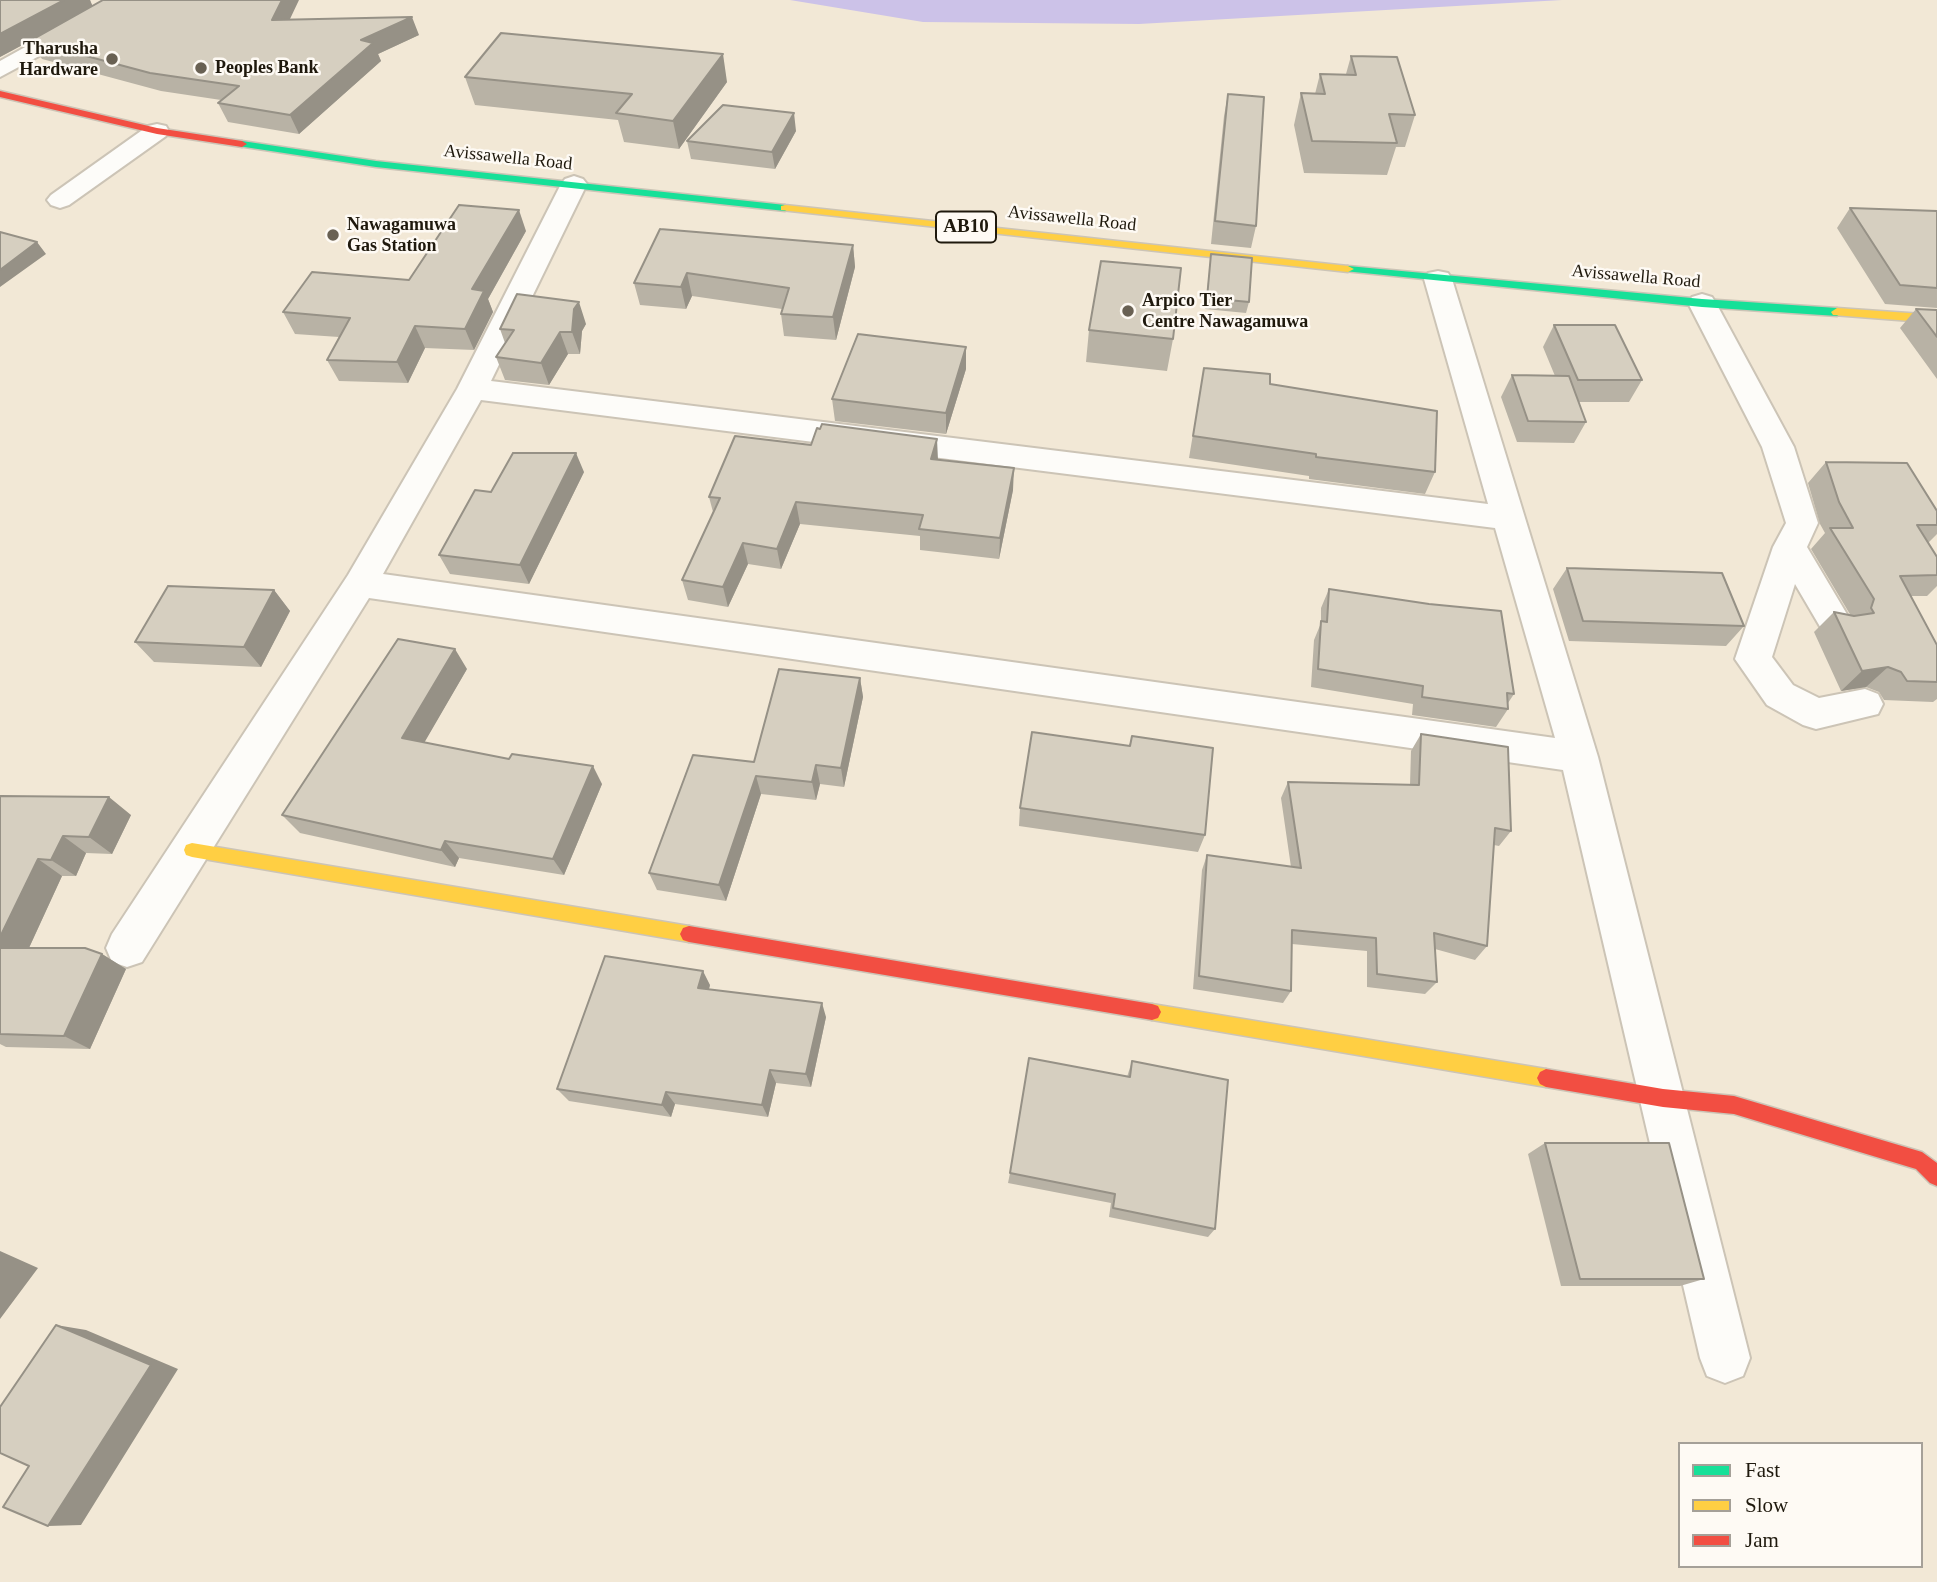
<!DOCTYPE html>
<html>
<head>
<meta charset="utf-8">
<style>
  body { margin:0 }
  #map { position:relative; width:1937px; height:1582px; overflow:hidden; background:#f2e8d6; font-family:Georgia,serif }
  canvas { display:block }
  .legend { position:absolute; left:1678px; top:1442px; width:245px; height:126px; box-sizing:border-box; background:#fefaf4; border:2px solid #a5a098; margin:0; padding:9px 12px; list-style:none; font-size:21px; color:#1f190d }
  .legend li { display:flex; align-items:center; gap:14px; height:35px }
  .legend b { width:35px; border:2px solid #a5a098 }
</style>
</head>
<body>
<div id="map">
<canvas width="1937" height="1582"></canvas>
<ul class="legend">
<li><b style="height:9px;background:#16e098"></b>Fast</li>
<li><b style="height:9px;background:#ffcf43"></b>Slow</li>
<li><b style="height:9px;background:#f24e42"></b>Jam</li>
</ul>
</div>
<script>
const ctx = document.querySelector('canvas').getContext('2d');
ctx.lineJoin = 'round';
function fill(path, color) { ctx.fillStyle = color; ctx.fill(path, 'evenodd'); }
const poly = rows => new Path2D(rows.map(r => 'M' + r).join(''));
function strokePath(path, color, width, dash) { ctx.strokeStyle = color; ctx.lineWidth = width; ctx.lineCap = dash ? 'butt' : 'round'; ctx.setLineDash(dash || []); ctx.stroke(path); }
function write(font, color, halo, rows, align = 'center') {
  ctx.font = font + ' Georgia,serif'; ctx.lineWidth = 5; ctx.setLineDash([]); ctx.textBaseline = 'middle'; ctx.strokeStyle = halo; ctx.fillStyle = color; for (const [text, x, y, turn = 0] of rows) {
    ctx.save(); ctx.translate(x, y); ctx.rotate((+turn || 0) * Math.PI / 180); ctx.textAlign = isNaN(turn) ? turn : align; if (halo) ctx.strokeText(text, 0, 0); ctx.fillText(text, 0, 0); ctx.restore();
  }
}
const water = poly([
  [790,0,1562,0,1139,24,923,22]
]);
const street = poly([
  [110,0,137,0,134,5,0,77,0,61,110,0],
  [157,124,166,126,169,131,166,136,69,205,60,208,51,205,47,200,51,195,148,126,157,124],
  [574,176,583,179,587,184,491,381,1488,504,1424,279,1428,273,1438,271,1448,273,1452,279,1598,757,1750,1358,1743,1376,1725,1383,1707,1376,1700,1358,1563,770,369,598,142,962,127,967,112,962,106,948,112,934,348,575,457,389,561,184,565,179,574,176],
  [481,400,1495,528,1555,738,383,574,481,400],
  [1702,294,1712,297,1716,303,1794,447,1818,523,1807,547,1851,621,1846,630,1834,634,1822,630,1795,584,1772,657,1793,685,1819,698,1865,689,1878,694,1883,704,1878,714,1816,729,1803,725,1767,705,1735,659,1773,547,1786,523,1762,447,1688,303,1692,297,1702,294]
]);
const fast = poly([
  [242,141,376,161,785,205,790,208,785,211,376,167,238,146,238,142,242,141],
  [1348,266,1702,299,1837,308,1843,312,1837,316,1702,307,1344,271,1344,267,1348,266]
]);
const slow = poly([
  [785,205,1348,266,1354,269,1348,272,781,210,781,206,785,205],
  [1837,308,1937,315,1937,323,1833,315,1831,312,1837,308],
  [192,843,689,926,695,928,698,934,695,940,689,942,192,857,186,855,184,850,186,845,192,843],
  [1152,1004,1546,1069,1552,1072,1555,1078,1552,1084,1546,1087,1152,1020,1146,1018,1143,1012,1146,1006,1152,1004]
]);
const jam = poly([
  [0,91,157,128,242,141,247,144,242,147,157,134,0,97,0,91],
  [689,926,1152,1004,1158,1006,1161,1012,1158,1018,1152,1020,689,942,683,940,680,934,683,928,689,926],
  [1546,1069,1663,1089,1734,1096,1922,1152,1937,1163,1937,1186,1930,1183,1916,1169,1734,1114,1663,1107,1546,1087,1540,1084,1537,1078,1540,1072,1546,1069]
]);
const wall = poly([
  [0,0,90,0,92,6,290,19,419,35,378,54,381,61,299,134,228,122,218,103,221,100,161,91,42,59,30,41,0,57],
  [1351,56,1415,115,1405,147,1396,147,1387,175,1304,173,1294,125,1301,93,1315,94,1320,74,1346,74],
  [465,77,727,82,679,149,624,142,618,120,475,105],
  [1228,94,1256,226,1251,248,1211,244,1224,116],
  [796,131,775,169,691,159,687,141],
  [1850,208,1937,211,1937,308,1885,304,1837,228],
  [526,231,488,299,493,312,474,350,425,348,408,383,339,381,327,360,339,337,295,334,283,312,409,280],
  [853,245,855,267,836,340,784,336,781,314,782,309,692,296,686,309,640,305,634,283],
  [1211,254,1249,302,1246,313,1205,309],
  [1916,309,1937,310,1937,379,1900,328],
  [586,324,582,331,580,354,568,354,549,385,505,380,496,357,505,343,500,329],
  [1554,325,1642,380,1629,402,1579,402,1586,422,1574,443,1517,442,1501,397,1512,375,1555,376,1543,347],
  [1089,330,1173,339,1167,371,1086,362],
  [966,347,966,369,946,434,835,421,832,399],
  [1204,368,1270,384,1435,472,1425,494,1309,479,1309,476,1189,458],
  [938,460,1013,490,999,559,920,550,920,536,800,524,781,569,748,564,728,607,688,600,682,580,713,512,709,497],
  [1826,462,1937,511,1937,534,1928,543,1937,557,1937,586,1927,596,1911,596,1937,645,1937,699,1933,702,1884,700,1879,692,1866,687,1841,691,1814,632,1834,612,1851,616,1811,549,1825,533,1820,524,1808,483],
  [584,472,529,584,450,574,439,555,491,492],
  [1567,568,1744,626,1726,646,1569,641,1553,589],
  [1329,589,1514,694,1508,703,1508,709,1496,727,1412,715,1413,704,1311,687,1314,640,1321,623,1321,608],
  [274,590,290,611,261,667,154,662,135,642],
  [467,669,424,742,602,784,564,875,459,858,455,867,300,833,282,815],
  [860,678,863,697,844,787,820,784,816,800,761,794,726,901,657,890,649,873,754,762],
  [1421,734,1511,831,1499,846,1494,845,1487,946,1475,960,1435,949,1437,982,1425,994,1367,987,1367,951,1292,944,1291,991,1283,1003,1193,989,1202,870,1207,855,1291,867,1281,798,1288,782,1410,785,1411,751],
  [1132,736,1205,835,1198,852,1019,826,1020,808,1129,746],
  [0,796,131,815,112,854,86,853,76,876,62,876,29,948,102,954,126,969,90,1049,6,1047,0,1044],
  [710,985,709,989,826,1017,811,1087,776,1083,768,1117,675,1104,671,1117,569,1101,557,1089],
  [1132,1061,1215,1229,1208,1237,1109,1217,1111,1203,1008,1183,1010,1173,1127,1077],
  [1545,1143,1704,1279,1680,1286,1561,1286,1528,1154]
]);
const shadedWall = poly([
  [64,0,90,0,93,7,0,57,0,34],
  [282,0,299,0,281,38,272,20],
  [412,17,419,35,378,54,381,61,299,134,290,115,361,40],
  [723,54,727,82,679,149,673,121],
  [794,113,796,131,775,169,772,152],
  [519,210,526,231,488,299,493,312,474,350,465,329,472,289],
  [37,242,46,254,0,287,0,270],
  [853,245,855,267,836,340,833,317],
  [687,273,692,296,686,309,681,287],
  [579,302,586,324,582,331,580,354,572,332,574,309],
  [415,326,425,348,408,383,397,362],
  [560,332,568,354,549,385,541,363],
  [966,347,966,369,946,434,946,413],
  [937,439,938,460,931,459],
  [576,453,584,472,529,584,520,565],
  [1014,468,1013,490,999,559,1000,538],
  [796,502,800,524,781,569,777,549],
  [743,543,748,564,728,607,723,587],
  [274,590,290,611,261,667,244,647],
  [455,649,467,669,416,757,402,738],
  [1888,667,1866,687,1841,691,1862,671],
  [860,678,863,697,844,787,841,768],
  [816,765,820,784,816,800,812,782],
  [593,766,602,784,564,875,553,859],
  [756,776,761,794,726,901,719,885],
  [109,797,131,815,112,854,89,837],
  [63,836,86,853,76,876,51,860],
  [445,841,459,858,455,867,441,850],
  [38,859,62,876,22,963,0,951,0,937],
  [102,954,126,969,90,1049,64,1036],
  [703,971,710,985,705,1002,698,988],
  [822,1003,826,1017,811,1087,806,1074],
  [770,1070,776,1083,768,1117,762,1105],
  [666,1092,675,1104,671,1117,662,1105],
  [0,1251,38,1268,0,1319],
  [56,1325,86,1330,178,1369,81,1525,48,1526]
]);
const building = poly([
  [0,0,64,0,0,34,0,0],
  [103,0,282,0,272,20,412,17,361,40,373,43,290,115,218,103,239,86,150,73,30,41,103,0],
  [501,33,723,54,673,121,616,113,632,94,465,77,501,33],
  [1351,56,1397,57,1415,115,1389,114,1397,143,1312,141,1301,93,1325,94,1320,74,1356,75,1351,56],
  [1228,94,1264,97,1256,226,1215,221,1228,94],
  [723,105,794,113,772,152,687,141,723,105],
  [459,205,519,210,472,289,484,291,465,329,415,326,397,362,327,360,350,318,283,312,312,272,409,280,459,205],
  [1850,208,1937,211,1937,288,1900,285,1850,208],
  [660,229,853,245,833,317,781,314,789,288,687,273,681,287,634,283,660,229],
  [0,232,37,242,0,270,0,232],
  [1211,254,1252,258,1249,302,1207,298,1211,254],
  [1101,261,1181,268,1173,339,1089,330,1101,261],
  [517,294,579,302,574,309,572,332,560,332,541,363,496,357,514,330,500,329,517,294],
  [1916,309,1937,310,1937,337,1916,309],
  [1554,325,1615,325,1642,380,1578,380,1554,325],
  [858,334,966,347,946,413,832,399,858,334],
  [1204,368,1270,374,1270,384,1437,411,1435,472,1316,457,1316,454,1193,436,1204,368],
  [1512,375,1569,376,1586,422,1528,421,1512,375],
  [822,424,937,439,931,459,1014,468,1000,538,919,529,923,515,796,502,777,549,743,543,723,587,682,580,720,498,709,497,735,436,811,445,817,428,820,429,822,424],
  [513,453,576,453,520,565,439,555,475,490,491,492,513,453],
  [1826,462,1907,463,1937,511,1937,525,1917,525,1937,557,1937,575,1900,576,1937,645,1937,682,1907,681,1901,672,1888,667,1862,671,1834,612,1854,616,1874,613,1871,608,1874,599,1830,528,1853,528,1839,502,1826,462],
  [1567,568,1722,573,1744,626,1583,621,1567,568],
  [168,586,274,590,244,647,135,642,168,586],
  [1329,589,1429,604,1501,611,1514,694,1507,693,1508,709,1422,697,1423,686,1318,669,1321,621,1327,622,1329,589],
  [398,639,455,649,402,738,509,759,512,754,593,766,553,859,445,841,441,850,282,815,398,639],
  [779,669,860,678,841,768,816,765,812,782,756,776,719,885,649,873,693,755,754,762,779,669],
  [1032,732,1130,746,1132,736,1213,748,1205,835,1020,808,1032,732],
  [1421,734,1508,747,1511,831,1495,828,1487,946,1434,933,1437,982,1377,974,1376,938,1292,930,1291,991,1199,976,1207,855,1301,868,1288,782,1419,785,1421,734],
  [0,796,109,797,89,837,63,836,51,860,38,859,0,937,0,796],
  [0,948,85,948,102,954,64,1036,0,1034,0,948],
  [605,956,703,971,698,988,822,1003,806,1074,770,1070,762,1105,666,1092,662,1105,557,1089,605,956],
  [1029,1058,1130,1077,1132,1061,1228,1080,1215,1229,1113,1208,1115,1194,1010,1173,1029,1058],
  [1545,1143,1669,1143,1704,1279,1580,1279,1545,1143],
  [56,1325,151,1365,48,1526,3,1507,29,1466,0,1453,0,1407,56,1325]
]);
const markers = [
  [112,59,7,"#696153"],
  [201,68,7,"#696153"],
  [333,235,7,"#696153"],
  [1128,311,7,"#696153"]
];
const farPoinames = [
  ["Tharusha",98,49,"right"],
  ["Hardware",98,70,"right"],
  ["Peoples Bank",215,68],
  ["Nawagamuwa",347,225],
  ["Gas Station",347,246],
  ["Arpico Tier",1142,301],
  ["Centre Nawagamuwa",1142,322]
];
const farStreetnames = [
  ["Avissawella Road",508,158,6],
  ["Avissawella Road",1072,219,6],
  ["Avissawella Road",1636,277,5]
];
const shields = [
  [966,227,60]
];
const shieldNames = [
  ["AB10",966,227]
];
fill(water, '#ccc2e8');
strokePath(street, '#ccc4b6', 4);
strokePath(fast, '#ccc4b6', 3);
strokePath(slow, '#ccc4b6', 3);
strokePath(jam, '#ccc4b6', 3);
fill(street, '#fdfcf9');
fill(fast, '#16e098');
fill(slow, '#ffcf43');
fill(jam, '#f24e42');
fill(wall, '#b8b2a5');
fill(shadedWall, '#969186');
fill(building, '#d6cfc0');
strokePath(building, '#969186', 2);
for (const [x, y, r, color] of markers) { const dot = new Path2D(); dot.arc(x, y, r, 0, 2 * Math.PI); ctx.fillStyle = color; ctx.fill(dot); strokePath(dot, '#fefaf4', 2.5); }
write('bold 18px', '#1f190d', '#fefaf4', farPoinames, 'left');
write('18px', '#1f190d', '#fefaf4', farStreetnames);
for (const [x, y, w] of shields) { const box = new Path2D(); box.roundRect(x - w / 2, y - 15.5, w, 31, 5); ctx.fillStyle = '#fefaf4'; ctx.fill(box); strokePath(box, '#1f190d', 2); }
write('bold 19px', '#1f190d', null, shieldNames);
</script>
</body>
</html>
